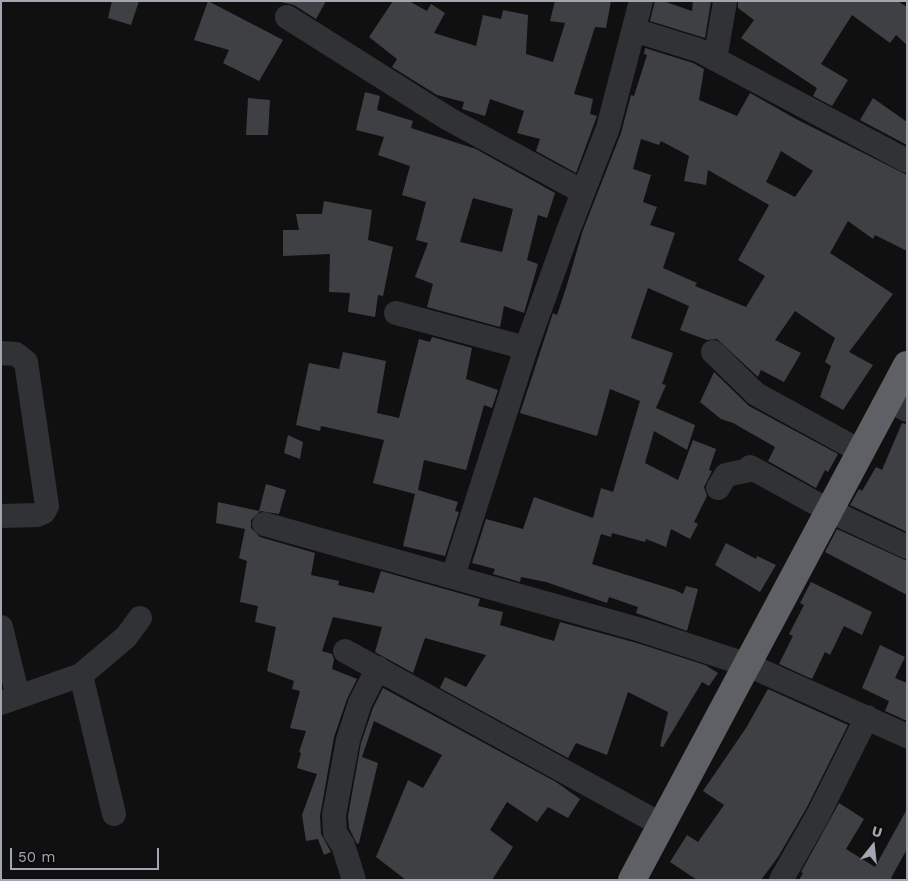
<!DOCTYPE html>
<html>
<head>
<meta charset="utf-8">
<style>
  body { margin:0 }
  #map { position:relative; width:908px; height:881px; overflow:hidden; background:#101011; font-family:"Work Sans",sans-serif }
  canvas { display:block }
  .frame { position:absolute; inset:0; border:2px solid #a2a6b0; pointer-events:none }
  .north { position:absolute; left:848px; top:821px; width:50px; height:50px; -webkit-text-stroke:4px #0b0b0c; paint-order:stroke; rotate:16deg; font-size:14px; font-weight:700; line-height:20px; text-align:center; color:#a2a6b0 }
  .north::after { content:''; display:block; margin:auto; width:18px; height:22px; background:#a2a6b0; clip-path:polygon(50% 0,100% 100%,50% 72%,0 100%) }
  .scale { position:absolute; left:10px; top:848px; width:149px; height:22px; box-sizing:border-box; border:2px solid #a2a6b0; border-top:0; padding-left:6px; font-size:15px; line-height:18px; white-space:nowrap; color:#a2a6b0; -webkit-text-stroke:4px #0b0b0c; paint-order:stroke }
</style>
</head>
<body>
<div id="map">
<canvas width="908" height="881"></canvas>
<div class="frame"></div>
<div class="north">U</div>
<div class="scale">50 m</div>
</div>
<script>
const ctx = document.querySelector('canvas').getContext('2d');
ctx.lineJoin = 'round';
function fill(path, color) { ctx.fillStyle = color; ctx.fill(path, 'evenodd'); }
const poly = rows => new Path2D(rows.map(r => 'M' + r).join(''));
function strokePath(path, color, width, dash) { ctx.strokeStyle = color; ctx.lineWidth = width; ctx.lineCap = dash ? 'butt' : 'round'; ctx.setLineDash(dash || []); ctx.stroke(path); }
const building = poly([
  [112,1,139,1,131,25,108,18],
  [208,1,283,40,259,81,223,63,229,50,194,40],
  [276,1,326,1,316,19,294,5],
  [393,1,409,1,427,11,431,4,445,13,434,33,476,46,483,15,501,19,503,10,528,15,526,54,553,62,565,23,550,21,555,1,611,1,606,28,595,27,574,94,593,99,590,114,597,116,576,173,536,151,540,139,517,133,524,111,490,99,485,116,462,109,464,102,437,95,392,67,397,59,369,37],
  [655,1,663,1,692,11,693,1,711,1,705,38,650,21],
  [738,1,898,1,907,7,907,45,896,35,890,43,852,15,821,64,848,80,832,106,813,96,817,88,741,38,754,20,738,8],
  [645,48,693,63,704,69,699,100,737,116,750,93,796,119,907,175,907,251,875,235,873,239,848,221,830,253,893,294,849,352,873,365,843,410,820,397,831,366,825,362,835,338,795,311,775,340,801,353,784,382,761,370,758,377,717,339,707,340,680,330,689,306,648,288,631,338,673,353,662,384,666,385,656,408,695,425,687,450,654,431,645,463,678,480,693,440,716,449,709,470,712,471,704,487,707,496,694,522,698,524,690,539,671,529,666,547,646,539,645,542,612,533,611,537,601,534,592,564,675,590,683,594,686,586,698,589,687,631,636,613,638,607,609,597,607,603,546,582,521,577,520,582,493,574,495,569,472,563,486,519,523,529,534,497,593,518,601,488,613,492,640,401,610,389,597,436,520,413,553,313,557,315,566,288,583,230,621,133,631,95,634,96,647,55,644,54],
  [641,139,659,145,661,141,689,156,684,181,706,185,708,170,769,205,738,260,765,276,746,307,695,286,697,283,663,268,675,233,650,225,657,207,643,202,651,175,633,169],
  [781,151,813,171,795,197,766,182],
  [365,92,380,96,377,110,413,121,411,128,476,149,555,193,547,218,538,215,527,260,538,264,524,313,504,306,500,327,427,307,433,284,415,277,428,243,416,240,426,202,402,195,410,166,378,155,384,137,356,130],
  [473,198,513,209,502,252,460,242],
  [248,98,270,100,268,135,246,135],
  [873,98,907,122,907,145,860,120],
  [324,201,372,210,368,240,393,247,383,296,378,295,375,317,348,312,350,293,329,292,330,254,283,256,283,230,299,230,296,214,322,214],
  [432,337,472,348,466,379,498,390,492,408,484,405,466,470,424,460,418,490,458,502,455,511,459,512,445,556,403,546,415,494,373,483,384,440,321,426,320,431,296,425,309,363,339,369,343,352,386,361,377,413,399,418,419,339,430,342],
  [714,372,749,406,838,454,828,472,825,470,816,488,768,461,775,447,733,423,721,419,700,402],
  [902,423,907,424,907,532,850,505,859,489,862,491,876,467,882,470],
  [288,435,303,442,300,459,284,453],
  [266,484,286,490,279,514,260,511,251,520,251,528,260,537,315,553,311,575,339,581,338,585,374,593,381,571,480,599,478,606,503,612,500,625,554,641,560,622,637,643,705,665,718,673,709,686,702,682,663,747,660,746,668,712,628,692,607,755,576,743,568,758,440,688,445,677,466,687,486,655,425,638,413,673,375,652,382,627,333,617,322,651,332,654,334,659,332,669,357,679,347,699,334,737,320,816,321,834,331,852,324,855,318,839,306,841,302,815,317,774,297,768,301,753,299,752,306,731,290,728,300,691,292,689,294,681,267,671,276,627,255,622,258,606,240,602,247,561,239,558,245,529,216,523,218,502,259,511],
  [837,529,907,561,907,595,825,552],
  [726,543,756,559,757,556,776,565,760,592,715,565],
  [811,582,872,612,862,635,844,626,830,655,825,652,812,679,779,664,793,636,789,634,804,605,800,603],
  [880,645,905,657,895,678,907,683,907,721,885,711,889,701,862,688],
  [383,688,556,782,580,799,568,818,548,807,537,822,507,802,490,830,513,847,492,880,406,880,376,857,408,780,423,788,442,755,374,721,362,757,378,763,359,843,357,844,349,828,348,816,361,743,373,708],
  [768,689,848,725,806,809,778,857,761,880,697,880,670,862,687,835,698,842,724,805,703,791,746,728],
  [839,803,864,819,846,849,875,867,907,809,907,849,891,878,894,880,799,880,803,873,801,872]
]);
const street = poly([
  [287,17,447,118,583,192],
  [634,30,698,50,907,161],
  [715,59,725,2],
  [396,313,526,348],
  [713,352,756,394,860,451],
  [1,353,16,354,26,362,47,506,44,512,37,515,1,516],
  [888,400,907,410],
  [750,467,828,510,907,547],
  [718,488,726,475,754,469],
  [264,524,641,630,748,665,907,736],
  [453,576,526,348,568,231,608,128,641,1],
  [1,627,18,697],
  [345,651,662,825],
  [81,675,114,814],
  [1,703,81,675,126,637,140,618],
  [354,880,343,845,335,833,334,815,348,740,360,703,378,668],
  [781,880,818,815,867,717]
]);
const highway = poly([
  [632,880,907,365]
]);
fill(building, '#3f4044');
strokePath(street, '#313235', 24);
strokePath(highway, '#5e6066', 28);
</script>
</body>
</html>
